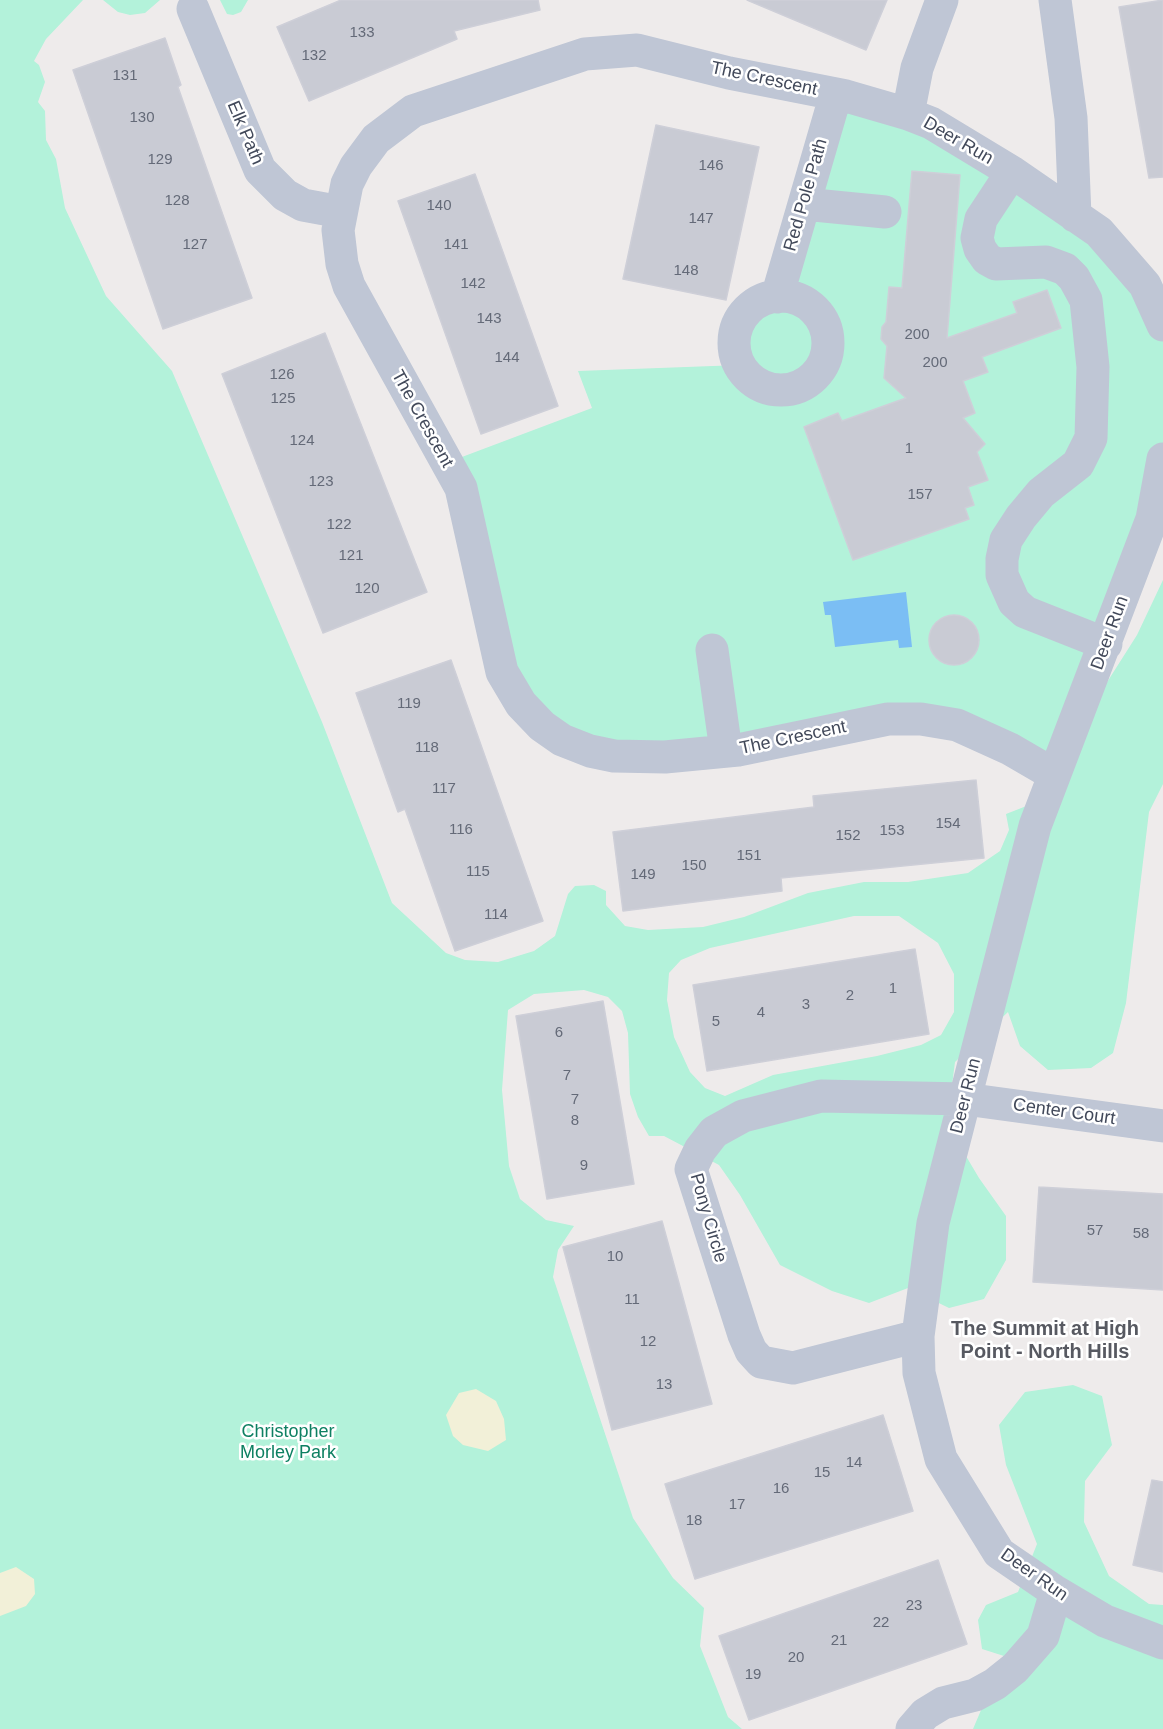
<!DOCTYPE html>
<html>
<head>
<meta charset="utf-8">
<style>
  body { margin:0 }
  canvas { display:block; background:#eeebeb }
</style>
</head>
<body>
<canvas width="1163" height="1729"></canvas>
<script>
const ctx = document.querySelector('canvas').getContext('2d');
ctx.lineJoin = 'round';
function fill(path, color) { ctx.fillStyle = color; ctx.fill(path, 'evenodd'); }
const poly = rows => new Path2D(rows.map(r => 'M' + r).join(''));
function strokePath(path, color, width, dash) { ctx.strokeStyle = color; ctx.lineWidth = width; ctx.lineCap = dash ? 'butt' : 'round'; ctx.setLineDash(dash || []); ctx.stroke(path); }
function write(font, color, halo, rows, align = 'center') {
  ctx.font = font + ' Arial,sans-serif'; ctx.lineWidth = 5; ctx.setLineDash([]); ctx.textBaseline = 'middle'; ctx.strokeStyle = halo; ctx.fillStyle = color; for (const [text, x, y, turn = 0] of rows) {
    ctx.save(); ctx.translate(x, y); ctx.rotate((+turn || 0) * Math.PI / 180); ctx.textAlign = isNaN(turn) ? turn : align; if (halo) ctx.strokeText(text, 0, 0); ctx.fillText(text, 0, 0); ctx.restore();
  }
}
const green = poly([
  [0,0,83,0,46,39,34,61,39,65,45,82,38,102,45,111,46,140,56,159,65,208,106,296,172,371,322,722,392,903,446,953,465,960,498,962,534,951,555,936,568,894,575,886,594,885,606,891,606,905,625,926,648,930,703,927,744,917,808,893,864,882,908,882,968,873,1000,851,1009,830,1006,814,1029,805,1137,635,1163,580,1163,784,1149,812,1126,1003,1113,1053,1091,1068,1048,1070,1020,1046,1008,1012,955,1062,947,1124,979,1178,1006,1216,1006,1260,984,1299,949,1308,908,1288,869,1303,832,1291,780,1265,740,1195,719,1165,664,1136,649,1136,638,1117,630,1094,628,1033,622,1011,608,997,584,990,534,994,508,1010,502,1090,509,1166,520,1199,546,1220,574,1226,558,1250,553,1277,633,1518,673,1578,704,1608,700,1646,728,1717,742,1729,0,1729],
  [854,916,899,916,938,943,954,974,954,1012,941,1035,921,1045,877,1056,773,1075,725,1096,705,1088,690,1072,674,1037,667,1000,669,973,681,960,710,948],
  [103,0,160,0,145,13,130,15,118,12],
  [220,0,248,0,241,12,233,15,227,14],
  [836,94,908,114,1099,232,1163,325,1163,459,1053,774,957,725,614,756,521,704,446,463,592,408,578,371,740,365,734,339,738,324,748,310,761,301,777,296],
  [1073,1385,1102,1396,1112,1445,1085,1481,1084,1522,1109,1576,1149,1604,1163,1605,1163,1729,973,1729,1004,1656,982,1649,978,1620,986,1605,1018,1592,1037,1544,1006,1465,999,1425,1025,1392]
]);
const sand = poly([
  [476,1389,496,1401,504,1419,506,1440,488,1451,463,1445,453,1436,446,1415,459,1393],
  [16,1567,34,1579,35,1594,26,1606,0,1616,0,1573]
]);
const water = poly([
  [906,592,912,647,899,648,898,640,835,647,831,615,825,615,823,602]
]);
const building = poly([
  [341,0,538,0,540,10,454,31,457,39,309,101,277,27,341,0],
  [747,0,887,0,866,50,747,0],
  [1163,0,1163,177,1149,178,1119,7,1163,0],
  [165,38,181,85,178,87,252,298,163,329,73,70,165,38],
  [656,125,759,147,726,300,623,279,656,125],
  [912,171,960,175,947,338,1017,313,1013,302,1047,290,1061,328,982,357,988,372,963,381,975,413,963,418,985,444,977,452,988,480,968,487,974,505,965,508,969,519,853,560,804,427,838,413,842,421,906,398,884,378,887,346,881,339,882,327,886,322,889,287,902,288,912,171],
  [475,174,558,406,481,434,398,201,475,174],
  [325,333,427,592,323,633,222,374,325,333],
  '929 640a25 25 0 1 1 50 0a25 25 0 1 1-50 0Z',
  [451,660,543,921,455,951,405,809,398,812,356,693,451,660],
  [976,780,984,858,781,878,782,891,623,911,613,832,814,807,813,796,976,780],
  [915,949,929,1034,707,1071,693,985,915,949],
  [603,1001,634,1184,547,1199,516,1016,603,1001],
  [1039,1187,1163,1194,1163,1290,1033,1282,1039,1187],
  [662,1221,712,1404,612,1430,563,1247,662,1221],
  [883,1415,913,1511,695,1579,665,1484,883,1415],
  [1152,1480,1163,1482,1163,1572,1133,1565,1152,1480],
  [938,1560,967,1644,749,1720,719,1636,938,1560]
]);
const minor = poly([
  [1055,0,1071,118,1075,216],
  [193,9,260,170,285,195,303,205,341,212],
  [908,114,917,68,942,0],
  [1012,172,981,219,977,238,980,249,987,259,996,264,1046,262,1065,269,1074,278,1086,300,1093,367,1091,438,1078,464,1041,493,1021,517,1006,540,1002,559,1002,575,1014,602,1025,612,1106,644],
  [804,204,885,212],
  '734 343a47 47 0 1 1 94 0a47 47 0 1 1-94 0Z',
  [777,297,836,94],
  [1163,459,1152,519,1035,826,933,1223,918,1336,919,1373,941,1459,999,1553,1056,1592,1105,1621,1163,1643],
  [712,650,726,751],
  [1053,774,1010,749,957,725,921,719,888,719,738,750,665,757,614,756,590,751,562,740,542,726,521,704,502,672,461,488,349,286,342,264,338,230,347,184,356,166,376,139,413,111,585,54,637,50,729,73,846,96,908,114,931,123,1012,172,1099,232,1145,285,1163,325],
  [918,1336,793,1368,761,1362,751,1351,744,1335,691,1169,700,1150,714,1132,743,1116,821,1096,965,1099,1163,1126],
  [912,1729,925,1714,943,1703,975,1695,995,1684,1015,1668,1043,1636,1056,1592]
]);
const numberNames = [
  ["133",362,33],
  ["132",314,56],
  ["131",125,76],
  ["130",142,118],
  ["129",160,160],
  ["146",711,166],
  ["128",177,201],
  ["140",439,206],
  ["147",701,219],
  ["127",195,245],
  ["141",456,245],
  ["148",686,271],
  ["142",473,284],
  ["143",489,319],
  ["200",917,335],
  ["144",507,358],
  ["200",935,363],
  ["126",282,375],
  ["125",283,399],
  ["124",302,441],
  ["1",909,449],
  ["123",321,482],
  ["157",920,495],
  ["122",339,525],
  ["121",351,556],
  ["120",367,589],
  ["119",409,704],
  ["118",427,748],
  ["117",444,789],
  ["154",948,824],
  ["116",461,830],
  ["153",892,831],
  ["152",848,836],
  ["151",749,856],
  ["150",694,866],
  ["115",478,872],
  ["149",643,875],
  ["114",496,915],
  ["1",893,989],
  ["2",850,996],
  ["3",806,1005],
  ["4",761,1013],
  ["5",716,1022],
  ["6",559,1033],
  ["7",567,1076],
  ["7",575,1100],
  ["8",575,1121],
  ["9",584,1166],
  ["57",1095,1231],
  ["58",1141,1234],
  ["10",615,1257],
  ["11",632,1300],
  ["12",648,1342],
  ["13",664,1385],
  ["14",854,1463],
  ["15",822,1473],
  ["16",781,1489],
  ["17",737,1505],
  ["18",694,1521],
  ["23",914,1606],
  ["22",881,1623],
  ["21",839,1641],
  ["20",796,1658],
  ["19",753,1675]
];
const streetNames = [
  ["The Crescent",764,79,12],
  ["Elk Path",245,133,67],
  ["Deer Run",958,141,30],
  ["Red Pole Path",806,195,-74],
  ["The Crescent",422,419,61],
  ["Deer Run",1110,633,-70],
  ["The Crescent",793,738,-12],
  ["Deer Run",966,1096,-76],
  ["Center Court",1064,1112,8],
  ["Pony Circle",708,1218,74],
  ["Deer Run",1034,1575,35]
];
const parkNames = [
  ["Christopher",288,1432],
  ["Morley Park",288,1453]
];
const neighbourhoodNames = [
  ["The Summit at High",1045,1329],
  ["Point - North Hills",1045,1352]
];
fill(green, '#b3f2da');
fill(sand, '#f2f0d8');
fill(water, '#7bbef4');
fill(building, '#c9cbd4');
strokePath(building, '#cecfd8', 1.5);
strokePath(minor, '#bfc6d5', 33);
write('15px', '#646a78', null, numberNames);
write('18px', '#42495a', '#fff', streetNames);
write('18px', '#0e8062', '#fff', parkNames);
write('bold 20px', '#575961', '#fff', neighbourhoodNames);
</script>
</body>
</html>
